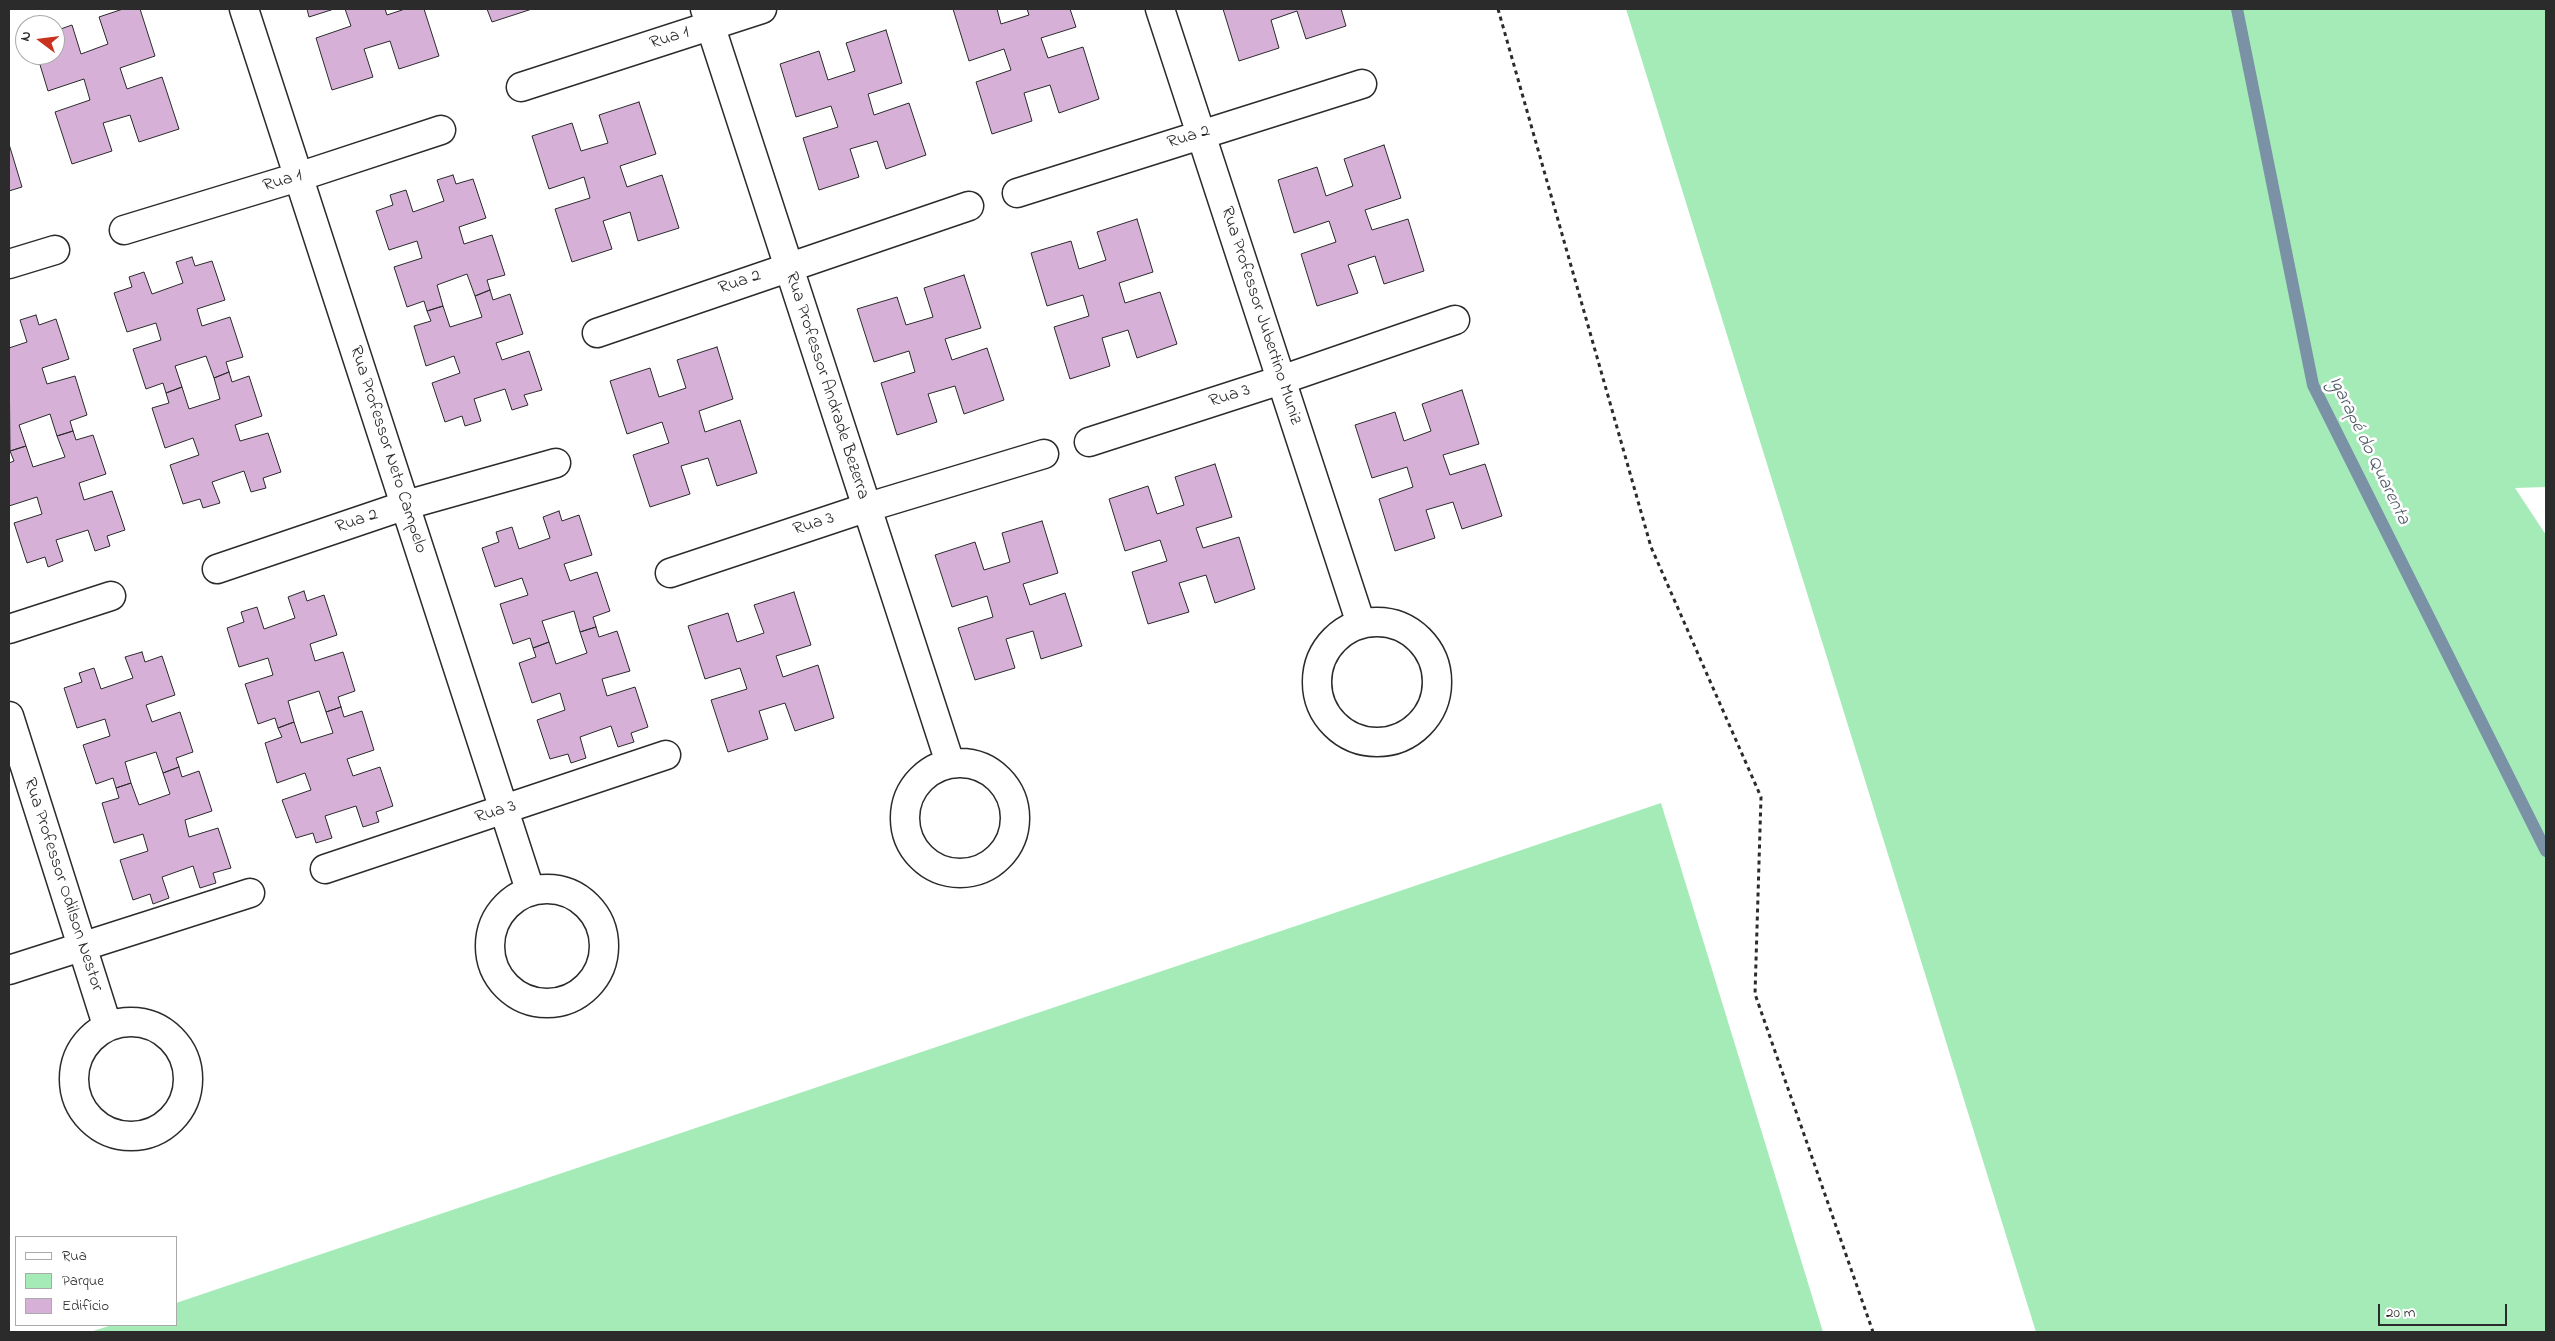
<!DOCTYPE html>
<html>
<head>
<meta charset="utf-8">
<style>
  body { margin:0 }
  #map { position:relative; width:2555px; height:1341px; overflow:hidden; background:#fff; font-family:"Indie Flower",sans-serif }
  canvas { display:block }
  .frame { position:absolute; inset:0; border:10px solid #2b2b2b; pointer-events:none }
  .legend { position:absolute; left:15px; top:1236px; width:162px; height:90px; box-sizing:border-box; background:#fff; border:1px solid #aaa; margin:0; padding:6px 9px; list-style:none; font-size:15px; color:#2b2b2b }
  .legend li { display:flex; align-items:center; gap:10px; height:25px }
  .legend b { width:25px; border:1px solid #aaa }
  .north { position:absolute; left:15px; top:15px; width:50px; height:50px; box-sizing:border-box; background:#fff; border:1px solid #aaa; border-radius:50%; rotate:285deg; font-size:14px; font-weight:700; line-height:20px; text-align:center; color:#2b2b2b }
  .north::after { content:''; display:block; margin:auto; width:18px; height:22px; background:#c8321e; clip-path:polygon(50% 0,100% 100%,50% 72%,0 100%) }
  .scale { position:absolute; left:2378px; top:1304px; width:129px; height:22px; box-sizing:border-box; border:2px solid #2b2b2b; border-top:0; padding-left:6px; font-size:15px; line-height:18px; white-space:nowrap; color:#2b2b2b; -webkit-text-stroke:4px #fff; paint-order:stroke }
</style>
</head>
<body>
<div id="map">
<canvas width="2555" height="1341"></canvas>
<div class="frame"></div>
<ul class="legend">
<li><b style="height:6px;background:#fff"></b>Rua</li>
<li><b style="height:14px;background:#a4ebb8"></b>Parque</li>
<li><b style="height:14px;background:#d7b0d7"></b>Edifício</li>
</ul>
<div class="north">N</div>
<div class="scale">20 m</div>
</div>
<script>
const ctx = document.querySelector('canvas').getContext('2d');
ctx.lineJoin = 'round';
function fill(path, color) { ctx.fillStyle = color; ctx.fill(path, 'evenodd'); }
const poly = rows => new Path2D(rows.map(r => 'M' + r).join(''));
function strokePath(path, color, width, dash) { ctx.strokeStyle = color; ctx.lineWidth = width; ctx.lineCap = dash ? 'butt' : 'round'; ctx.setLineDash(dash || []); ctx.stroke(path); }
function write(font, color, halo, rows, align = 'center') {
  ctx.font = font + ' "Indie Flower",sans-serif'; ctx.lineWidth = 5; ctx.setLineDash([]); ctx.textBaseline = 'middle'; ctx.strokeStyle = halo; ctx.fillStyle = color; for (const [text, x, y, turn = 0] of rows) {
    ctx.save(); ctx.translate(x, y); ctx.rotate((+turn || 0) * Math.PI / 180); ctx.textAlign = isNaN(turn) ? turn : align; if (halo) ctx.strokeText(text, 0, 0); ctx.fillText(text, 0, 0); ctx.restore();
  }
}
const green = poly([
  [1626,9,2546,9,2546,487,2515,488,2546,535,2546,1332,2036,1332],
  [1661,803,1823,1332,90,1332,112,1325,176,1325,176,1303]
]);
const stream = poly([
  [2237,9,2313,385,2546,851]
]);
const building = poly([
  [123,9,140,9,155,56,120,68,127,89,162,77,179,129,139,142,130,115,103,123,112,151,72,164,55,112,90,100,84,79,48,91,37,55,55,55,55,31,72,25,81,54,108,44,99,17,123,9],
  [307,9,334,9,309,17,307,9],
  [345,9,385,9,387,15,405,9,424,9,439,56,399,69,390,41,364,49,373,77,332,90,316,38,351,26,345,9],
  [487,9,532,9,492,22,487,9],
  [953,9,997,9,1001,24,1029,15,1027,9,1070,9,1076,27,1041,38,1048,58,1083,47,1099,99,1059,113,1050,85,1024,93,1032,121,992,134,976,82,1011,70,1004,49,969,61,953,9],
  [1223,9,1341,9,1346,26,1306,39,1297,11,1271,20,1279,48,1239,61,1223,9],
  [886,30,902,83,868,94,874,115,909,103,926,155,886,169,877,141,850,149,859,177,819,190,803,138,838,127,831,106,796,117,780,64,819,51,828,80,855,71,846,43,886,30],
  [639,102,656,154,620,166,627,187,662,175,679,228,638,241,630,212,603,221,612,249,572,262,555,209,590,198,584,177,549,189,532,136,572,123,581,151,608,143,599,115,639,102],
  [9,144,22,187,9,191,9,144],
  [1384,145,1401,198,1365,210,1372,230,1408,219,1424,271,1384,284,1375,256,1348,265,1358,293,1317,306,1301,254,1336,242,1329,221,1294,233,1278,180,1317,167,1326,196,1353,186,1344,159,1384,145],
  [453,175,456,184,473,179,486,218,459,227,464,244,492,235,505,275,487,280,490,290,475,296,467,274,437,285,443,306,427,311,424,301,407,307,394,267,422,258,417,241,389,250,376,211,393,205,390,195,406,190,413,212,444,201,437,180,453,175],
  [1137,219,1153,272,1119,283,1125,303,1160,292,1177,344,1137,358,1128,330,1102,338,1110,366,1070,379,1054,327,1089,316,1083,295,1047,306,1031,253,1071,241,1079,269,1106,260,1097,232,1137,219],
  [192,257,195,266,212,261,225,300,197,309,202,326,230,317,243,357,226,362,229,372,214,378,206,356,175,366,182,387,166,393,163,383,146,389,133,349,161,340,156,323,127,332,114,293,132,287,129,277,144,272,152,294,183,283,176,262,192,257],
  [964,275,981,328,945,339,952,360,987,348,1004,400,964,414,955,386,928,394,937,422,897,435,881,383,915,372,909,351,874,362,857,309,897,297,906,325,933,317,924,288,964,275],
  [490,290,493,300,510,294,523,334,496,343,502,360,529,351,542,390,524,395,528,405,512,410,505,389,474,399,481,421,465,426,462,416,445,422,432,383,460,373,454,356,426,366,414,326,431,321,427,311,443,306,450,327,482,317,475,296,490,290],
  [36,315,39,325,56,319,69,359,42,368,47,384,75,376,87,415,70,421,73,431,57,436,50,414,19,425,26,446,10,451,9,348,27,342,20,320,36,315],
  [717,347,733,399,699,411,705,432,740,420,757,473,717,486,708,458,681,466,690,494,650,507,633,455,669,443,662,422,627,434,610,381,650,368,659,397,686,388,677,360,717,347],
  [229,372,232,382,249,376,262,416,235,425,240,441,268,433,281,472,263,478,266,488,251,492,244,471,212,482,220,503,203,508,200,499,183,504,170,465,199,455,193,438,165,448,152,408,169,403,166,393,182,387,189,409,220,399,214,378,229,372],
  [1462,390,1479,444,1443,455,1450,475,1485,464,1502,516,1462,529,1453,502,1426,510,1435,538,1395,551,1379,499,1413,487,1407,467,1372,478,1355,425,1395,412,1404,441,1431,431,1422,404,1462,390],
  [73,431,76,440,93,435,106,474,79,483,84,500,112,491,125,530,107,536,110,546,95,551,88,530,56,540,63,561,48,567,45,557,27,563,14,523,42,514,37,497,9,506,9,463,14,461,10,451,26,446,33,467,65,457,57,436,73,431],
  [1215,464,1232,517,1196,528,1203,548,1239,537,1255,589,1215,603,1206,575,1179,583,1189,612,1148,624,1132,572,1167,561,1160,540,1125,551,1109,499,1148,486,1157,514,1184,505,1175,477,1215,464],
  [559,511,562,521,579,515,592,555,564,564,570,581,597,572,610,611,593,617,596,627,580,632,574,611,542,621,549,642,533,648,530,638,513,644,500,604,528,595,522,578,495,587,482,548,499,542,496,532,512,527,519,549,550,538,543,517,559,511],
  [1042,521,1058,573,1023,584,1030,605,1065,593,1082,646,1041,659,1033,631,1006,639,1015,668,975,680,958,628,993,617,987,596,952,607,935,555,975,542,984,570,1010,562,1002,533,1042,521],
  [304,591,307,601,324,595,337,635,310,644,315,661,343,652,355,691,338,697,341,707,326,712,319,691,288,701,294,722,278,728,275,718,258,724,245,684,273,675,268,658,239,667,227,628,244,622,241,612,257,607,264,629,295,618,288,597,304,591],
  [794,592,811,645,776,656,783,677,818,665,834,718,795,731,785,703,759,711,768,739,728,752,711,700,747,689,740,668,705,679,688,626,728,613,737,642,764,633,754,605,794,592],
  [596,627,599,637,617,631,630,671,602,679,607,696,635,687,648,727,631,733,634,742,618,747,611,726,580,737,586,758,571,763,568,754,550,759,537,720,565,710,560,693,532,703,519,663,536,657,533,648,549,642,556,664,587,653,580,632,596,627],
  [142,652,145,662,162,656,175,695,146,705,152,722,180,712,193,752,176,758,179,767,163,773,156,752,125,762,131,783,116,788,113,778,96,784,83,745,110,736,105,719,77,728,64,688,82,682,79,673,94,668,101,689,133,678,125,657,142,652],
  [341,707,344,717,362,711,374,750,347,759,353,776,380,767,393,806,376,812,379,822,363,827,356,806,325,816,332,838,316,843,313,833,296,838,282,800,311,790,305,773,277,783,265,743,282,737,278,728,294,722,301,743,333,733,326,712,341,707],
  [179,767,182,777,199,771,212,811,185,820,189,837,218,828,231,868,213,873,216,883,200,888,193,866,162,877,169,898,153,904,150,894,133,900,120,860,148,851,143,834,114,843,102,803,119,798,116,788,131,783,139,805,170,794,163,773,179,767]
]);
const path = poly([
  [1498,9,1651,547,1761,797,1755,994,1873,1332]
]);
const street = poly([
  [244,9,530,890],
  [705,9,950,763],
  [1160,9,1361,624],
  [521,87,762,9],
  [1017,193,1362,84],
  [124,230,298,177,441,130],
  [9,264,55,250],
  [597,333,969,206],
  [1089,442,1281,380,1455,320],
  [217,569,406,505,556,463],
  [670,573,865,508,1044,454],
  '1317 682a60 60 0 1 1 120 0a60 60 0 1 1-120 0Z',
  [9,629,111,596],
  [9,716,107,1025],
  '905 818a55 55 0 1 1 110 0a55 55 0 1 1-110 0Z',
  [325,869,666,755],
  '490 946a57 57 0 1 1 114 0a57 57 0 1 1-114 0Z',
  [9,970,250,893],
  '74 1079a57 57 0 1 1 114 0a57 57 0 1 1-114 0Z'
]);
const streetNames = [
  ["Rua 1",670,39,-18],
  ["Rua 2",1189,138,-18],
  ["Rua 1",283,182,-17],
  ["Rua 2",740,283,-19],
  ["Rua Professor Jubertino Muniz",1260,316,72],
  ["Rua Professor Andrade Bezerra",826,386,72],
  ["Rua 3",1230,397,-18],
  ["Rua Professor Neto Campelo",387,450,72],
  ["Rua 2",357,522,-19],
  ["Rua 3",814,525,-18],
  ["Rua 3",496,813,-18],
  ["Rua Professor Odilson Nestor",62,885,72]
];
const waterNames = [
  ["Igarapé do Quarenta",2368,451,64]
];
fill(green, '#a4ebb8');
strokePath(stream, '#7a91a6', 12);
fill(building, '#d7b0d7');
strokePath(building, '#2b2b2b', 1);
strokePath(street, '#2b2b2b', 31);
strokePath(path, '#2b2b2b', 3, [4, 4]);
strokePath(street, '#fff', 28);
write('18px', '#2b2b2b', '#fff', streetNames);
write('italic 19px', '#525e68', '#fff', waterNames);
</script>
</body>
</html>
